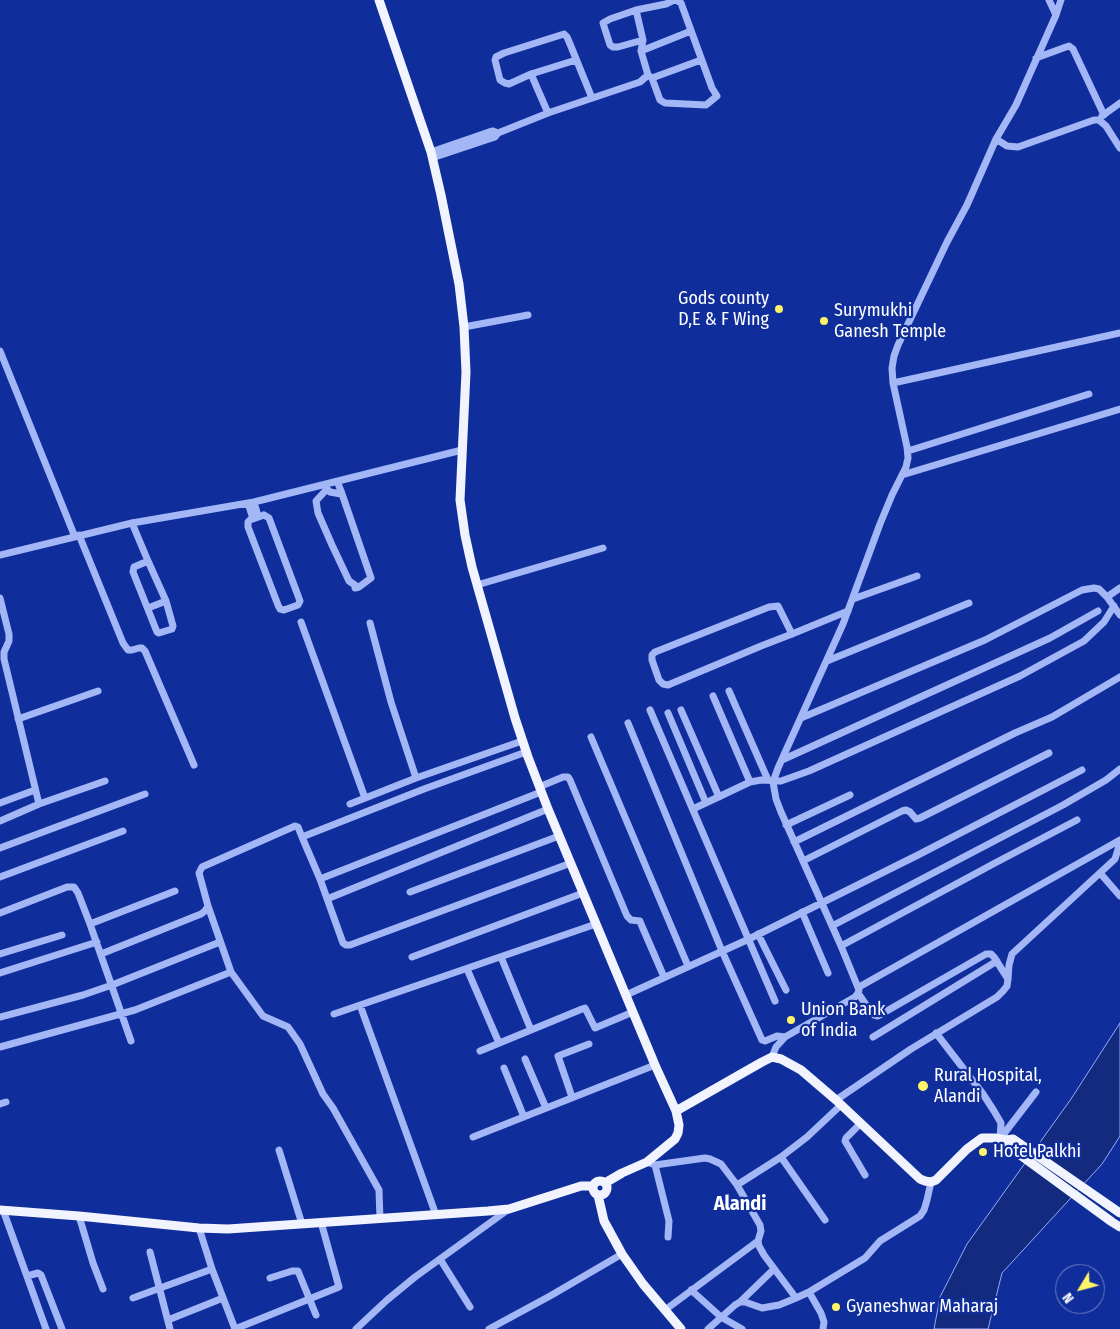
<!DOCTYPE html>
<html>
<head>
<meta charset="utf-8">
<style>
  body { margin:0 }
  #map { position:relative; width:1120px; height:1329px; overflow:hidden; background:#102e9b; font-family:"Fira Sans Condensed",sans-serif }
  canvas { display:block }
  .north { position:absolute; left:1055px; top:1264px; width:50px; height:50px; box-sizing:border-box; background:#102e9b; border:1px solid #7082c3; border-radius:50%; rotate:233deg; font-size:14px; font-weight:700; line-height:20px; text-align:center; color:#fff }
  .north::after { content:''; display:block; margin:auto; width:18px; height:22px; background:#fff467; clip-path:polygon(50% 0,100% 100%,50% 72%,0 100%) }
</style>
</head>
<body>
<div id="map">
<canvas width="1120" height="1329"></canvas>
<div class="north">N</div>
</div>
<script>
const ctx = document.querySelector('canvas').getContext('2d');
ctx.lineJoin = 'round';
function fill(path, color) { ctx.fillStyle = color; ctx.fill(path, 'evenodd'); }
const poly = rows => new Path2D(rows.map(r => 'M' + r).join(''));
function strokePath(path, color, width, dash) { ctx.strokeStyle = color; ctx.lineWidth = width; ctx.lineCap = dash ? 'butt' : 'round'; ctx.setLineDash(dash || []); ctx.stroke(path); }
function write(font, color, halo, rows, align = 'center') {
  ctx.font = font + ' "Fira Sans Condensed",sans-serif'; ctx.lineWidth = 4.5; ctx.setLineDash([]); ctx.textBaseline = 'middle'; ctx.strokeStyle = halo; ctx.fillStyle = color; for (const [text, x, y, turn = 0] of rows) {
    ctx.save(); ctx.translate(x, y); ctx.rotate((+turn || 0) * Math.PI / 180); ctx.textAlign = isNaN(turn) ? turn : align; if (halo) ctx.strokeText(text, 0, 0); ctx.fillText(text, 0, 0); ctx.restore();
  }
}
const water = poly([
  [1120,1023,1120,1136,1102,1164,1002,1273,988,1329,934,1329,940,1297,967,1244,1071,1099,1120,1023]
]);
const minor = poly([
  [1049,0,1056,15],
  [636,10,643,40,641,51,648,75,652,78,660,100,665,103,706,105,717,96,712,88,681,3,676,0],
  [643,40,618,47,613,47,610,45,603,23,610,19,636,10,666,4,674,0],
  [641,51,691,31],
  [1036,58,1066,47,1069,46,1073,49,1104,115],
  [576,60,531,74,509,84,505,83,500,80,495,60,496,57,504,53,564,34,567,37,570,44,592,98],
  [531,74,548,113],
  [652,78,701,60],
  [1102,116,1120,103],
  [498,133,548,113,640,82,648,75],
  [996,139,1007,146,1018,147,1094,120,1099,120,1106,126,1120,148],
  [431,152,489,132,493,131,498,133,495,137,432,158],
  [464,327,528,315],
  [0,351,75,537],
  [893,383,1120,333],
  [908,451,1089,394],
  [902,475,1120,409],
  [337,481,341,491,371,578,359,587,355,588,355,585,349,581,332,545,318,513,316,501,327,489,330,492,341,494],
  [254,502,258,516],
  [248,503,253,519],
  [264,515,269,518,300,601,298,605,284,610,280,609,278,605,248,527,248,522,250,520,264,515],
  [132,523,148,561,166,601,173,626,172,629,159,633,157,632,133,572,134,567,148,561],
  [79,535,123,643,128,650,132,650,139,648,142,648,145,651,194,765],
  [0,555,132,523,254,502,462,450],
  [477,585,603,548],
  [1107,597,1120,588],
  [0,598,9,634,9,641,4,652,4,659,39,804],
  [853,599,917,576],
  [148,608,166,601],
  [301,622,365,798],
  [370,623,391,702,416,778],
  [792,634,778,606,769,607,655,652,652,655,652,660,659,680,663,684,668,685,761,646,792,634,848,611],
  [827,661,969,603],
  [729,691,768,780],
  [713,696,750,782],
  [650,710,775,1001],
  [681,710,719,797],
  [668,713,706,803],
  [801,718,985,640,1082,590,1094,588,1099,589,1107,597,1120,615],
  [18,719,98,691],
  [628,723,722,951,762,1040,765,1041,777,1036,785,1037],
  [591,737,688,966],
  [782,760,1050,638,1098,611],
  [539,787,563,777,568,777,570,780,627,916,631,920,640,921,641,924,664,977],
  [0,803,35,790],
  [350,804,416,778,522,741],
  [693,809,750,782,761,780,781,781,809,771,1020,676,1084,641,1104,622,1114,606],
  [0,821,39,804,105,781],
  [786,825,850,795],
  [302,837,424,789,526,752],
  [794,842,1015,733,1052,717,1120,677],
  [0,848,145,794],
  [803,861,902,811,906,810,910,812,916,819,920,818,1049,753],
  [1100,873,1120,896],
  [0,877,123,831],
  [320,879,541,792],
  [410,892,559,836],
  [327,899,548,809],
  [208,906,231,972,263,1016,288,1027,300,1044,323,1094,333,1108,379,1190,380,1219],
  [802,912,828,973],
  [0,913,67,887,74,887,78,893,90,924,131,1041],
  [90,924,175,891],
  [832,926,1063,805,1106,780,1120,769],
  [758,934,786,990],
  [841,946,995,863,1077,820],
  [0,954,62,935],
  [101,954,201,914,205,911,208,906,199,873,202,867,295,826,298,827,302,837,320,879,343,943,346,945,350,945,571,863],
  [412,957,583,893],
  [501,957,531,1030],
  [467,969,499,1043],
  [0,973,97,942],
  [859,987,1120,840],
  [858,993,871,1012,874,1015,878,1016,986,954,991,954,994,957,1008,979],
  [626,995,749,939,918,855,1082,770],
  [360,1005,436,1215],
  [334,1014,596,924],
  [0,1017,83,995,112,985,220,942],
  [936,1033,983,1094,994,1111,1001,1123,1000,1139],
  [873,1037,997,961],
  [0,1047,135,1010,231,972],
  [480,1051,582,1009,585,1008,595,1028,633,1012],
  [772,1057,776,1047,785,1037,855,997,858,993,859,990,841,946,781,812,776,799,773,782,778,768,843,624,880,524,892,495,906,467,908,458,907,447,893,383,892,368,894,356,898,345,947,242,967,205,996,139,1016,105,1056,15,1061,0],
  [525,1059,546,1108],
  [504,1068,524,1117],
  [572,1097,558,1056,589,1044],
  [836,1100,911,1049,997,997,1003,991,1007,986,1008,979,1009,965,1012,954,1115,859,1120,843],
  [0,1104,6,1102],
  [861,1123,846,1138,845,1141,865,1175],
  [473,1137,655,1065],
  [1002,1139,1006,1131,1036,1092],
  [279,1150,302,1224],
  [781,1157,825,1220],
  [647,1162,655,1165,705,1158,710,1159,721,1164,737,1185],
  [655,1165,669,1221,668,1237],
  [3,1210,46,1329],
  [79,1216,93,1263,103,1289],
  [199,1228,212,1269,235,1329],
  [150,1252,170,1329],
  [440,1259,470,1307],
  [27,1276,38,1273,41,1275,62,1329],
  [270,1278,292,1271,298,1271,316,1315],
  [691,1290,721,1317,742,1329],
  [809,1292,796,1298,764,1255,759,1246,758,1241,761,1231,760,1225,737,1185,781,1157,807,1137,841,1105],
  [133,1298,212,1269],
  [740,1302,774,1269],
  [665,1310,758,1241],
  [168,1320,223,1298],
  [235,1329,339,1287,321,1222],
  [356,1329,387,1300,415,1277,509,1209],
  [489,1329,550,1296,622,1254],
  [708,1329,735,1305,740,1302,745,1302,762,1308,779,1305,796,1298],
  [823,1329,824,1322,821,1313,809,1292,865,1258,880,1241,920,1216,924,1210,927,1200,931,1182]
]);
const major = poly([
  [379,0,431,152,441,195,459,284,464,327,466,372,460,500,465,535,472,567,515,718,528,757,548,809,655,1065,676,1111,679,1125,678,1133,675,1139,647,1162,622,1173,605,1183],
  [676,1111,762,1062,772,1057,781,1059,801,1070,836,1100,920,1179,925,1181,931,1182,936,1180,967,1149,982,1138,995,1138,1007,1140,1013,1139,1120,1213],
  [1007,1140,1008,1146,1112,1222,1120,1227],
  '593 1188a7 7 0 1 1 14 0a7 7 0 1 1-14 0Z',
  [598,1195,604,1221,622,1254,643,1284,681,1329],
  [0,1210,79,1216,199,1228,228,1229,488,1211,509,1209,581,1186,593,1186]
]);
const markers = [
  [779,309,5,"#fff467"],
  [824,321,5,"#fff467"],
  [791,1020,5,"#fff467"],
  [923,1086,6,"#fff467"],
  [983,1152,5,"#fff467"],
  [836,1307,5,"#fff467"]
];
const poiNames = [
  ["Gods county",769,299,"right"],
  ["D,E & F Wing",769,320,"right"],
  ["Surymukhi",834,311],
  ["Ganesh Temple",834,332],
  ["Union Bank",801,1010],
  ["of India",801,1031],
  ["Rural Hospital,",934,1076],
  ["Alandi",934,1097],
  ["Hotel Palkhi",993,1152],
  ["Gyaneshwar Maharaj",846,1307]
];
const quarterNames = [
  ["Alandi",740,1204]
];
fill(water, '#132a7f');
strokePath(water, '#94adf8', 1);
strokePath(minor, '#a3b6f5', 7);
strokePath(major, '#f1f3ff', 9);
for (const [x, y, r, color] of markers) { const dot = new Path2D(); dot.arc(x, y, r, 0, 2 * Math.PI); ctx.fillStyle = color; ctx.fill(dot); strokePath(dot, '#102e9b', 2); }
write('18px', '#fff', '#102e9b', poiNames, 'left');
write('bold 20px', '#fff', '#102e9b', quarterNames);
</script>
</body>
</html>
